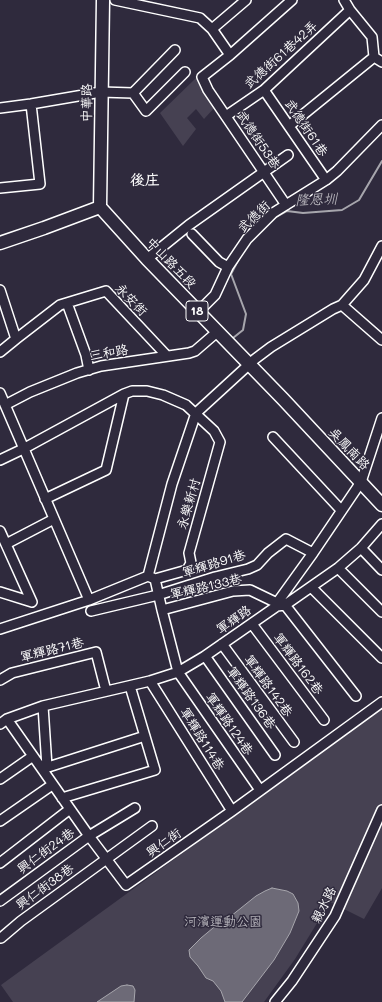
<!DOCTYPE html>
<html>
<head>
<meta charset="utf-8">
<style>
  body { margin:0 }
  canvas { display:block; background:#2f2a3d }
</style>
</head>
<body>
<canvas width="382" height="1002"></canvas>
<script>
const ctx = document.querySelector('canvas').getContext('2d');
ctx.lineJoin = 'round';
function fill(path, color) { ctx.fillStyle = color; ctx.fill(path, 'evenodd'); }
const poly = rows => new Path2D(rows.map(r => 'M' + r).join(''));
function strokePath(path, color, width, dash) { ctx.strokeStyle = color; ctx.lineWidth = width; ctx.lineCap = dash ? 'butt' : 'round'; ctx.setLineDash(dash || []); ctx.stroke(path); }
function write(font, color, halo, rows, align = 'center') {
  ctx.font = font + ' Mali,"LXGW WenKai TC",sans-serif'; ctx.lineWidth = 3; ctx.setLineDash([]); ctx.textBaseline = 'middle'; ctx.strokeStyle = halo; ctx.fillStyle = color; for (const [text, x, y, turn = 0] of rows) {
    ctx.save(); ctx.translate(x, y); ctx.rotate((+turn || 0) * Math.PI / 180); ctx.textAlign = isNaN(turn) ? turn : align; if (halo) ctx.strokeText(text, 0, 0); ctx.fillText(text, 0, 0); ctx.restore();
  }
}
const green = poly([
  [196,78,216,106,204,119,196,109,187,118,196,129,183,146,160,113],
  [382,704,382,888,364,919,330,902,295,959,264,1002,13,1002,1,985,253,802]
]);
const water = poly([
  [272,888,287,891,293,894,298,903,299,911,290,933,274,960,242,1002,225,1002,221,991,213,981,206,978,198,966,190,957,189,950,201,938,219,923,231,916,256,896,265,891,272,888],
  [127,985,133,986,135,990,134,1002,97,1002,121,986,127,985]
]);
const stream = poly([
  [271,220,287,211,303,213,342,210,359,200,382,161],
  [233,338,243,330,246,314,231,274,240,257]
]);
const minor = poly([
  [115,0,200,18,212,29,246,0],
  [344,0,350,10,372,37,374,57,382,62],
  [212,29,230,55,202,77,208,90,286,205],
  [230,55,292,0],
  [264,90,326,180],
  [133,93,175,50],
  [0,108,31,104,101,92,133,93,146,111,185,72],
  [226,116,264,90,350,10],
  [289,126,374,57],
  [0,188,40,184,31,104],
  [192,234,219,262,228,267],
  [147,259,189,225,288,155],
  [0,290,16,339,0,352],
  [67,303,86,355,89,370],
  [342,305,382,340],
  [198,312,215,295,228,267,247,239,273,213,326,180,337,171,382,125],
  [16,339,60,305,106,291,167,356],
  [0,393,89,600],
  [5,405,30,392,77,373,101,366,189,353,195,351,217,332],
  [273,437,341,510],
  [0,460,23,449,124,394,132,391,147,391,163,395,186,405,214,431,220,442,189,553,191,563,187,570,155,579,148,576,89,600,0,629],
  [45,499,106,470,124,394],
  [0,531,32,602,0,592],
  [6,544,54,519],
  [361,548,382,570],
  [338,568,382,612],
  [148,576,172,484,196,413,255,359,271,347,333,309,342,305,364,280,382,246],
  [155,579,162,610,178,672,260,790],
  [311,587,382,658],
  [285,605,356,696],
  [277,606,285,605,338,568,361,548,382,524],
  [162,610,233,591,250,590,277,603],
  [91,611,158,595,215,577,248,569,257,565,268,553,286,539,313,553],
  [252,624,324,720],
  [222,644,294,742],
  [205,656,275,755],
  [0,680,12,673,96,652,106,691],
  [150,681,232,811],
  [43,706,47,767],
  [7,719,89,836,126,885,232,811,382,702],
  [0,724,7,719,43,706,150,681,178,672,205,656,277,606,277,603,313,553,361,482,382,418],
  [42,769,145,736],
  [0,779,33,756],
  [62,798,155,770,130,686],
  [0,821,52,785],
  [0,863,70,809],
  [0,901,89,836,135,808],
  [1,938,21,921,152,826],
  [275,1002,292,981,335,916,382,810]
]);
const major = poly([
  [100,207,147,259,283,399,382,505],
  [100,207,103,0],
  [0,243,44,228,100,207]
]);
const shields = [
  [197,311,22]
];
const shieldNames = [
  ["18",197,311]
];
const streetNames = [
  ["武德街61巷42弄",281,55,-42],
  ["中華路",87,103,-89],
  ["武德街61巷",306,128,56],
  ["武德街53巷",258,140,56],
  ["武德街",254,217,-44],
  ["中山路五段",171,263,46],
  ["永安街",131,300,45],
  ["三和路",109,353,-10],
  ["吳鳳南路",349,449,46],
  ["永樂新村",189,504,-74],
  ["軍輝路91巷",214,564,-17],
  ["軍輝路133巷",206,587,-13],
  ["軍輝路",234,620,-35],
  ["軍輝路71巷",52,650,-14],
  ["軍輝路162巷",298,664,53],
  ["軍輝路142巷",268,686,54],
  ["軍輝路136巷",251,698,54],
  ["軍輝路124巷",229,724,55],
  ["軍輝路114巷",202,739,58],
  ["興仁街",164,843,-35],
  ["興仁街24巷",46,851,-36],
  ["興仁街38巷",45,887,-36],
  ["親水路",324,905,-64]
];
const parkNames = [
  ["河濱運動公園",223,922]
];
const waterNames = [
  ["隆恩圳",316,200,-2]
];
const quarterNames = [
  ["後庄",145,180]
];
fill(green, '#464152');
fill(water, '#6d6a77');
strokePath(water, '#a7a6ad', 1);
strokePath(stream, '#a7a6ad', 2);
strokePath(minor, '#fff', 12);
strokePath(major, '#fff', 15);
strokePath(minor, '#2f2a3d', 9);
strokePath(major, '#2f2a3d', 12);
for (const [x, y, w] of shields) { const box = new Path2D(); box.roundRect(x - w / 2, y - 10, w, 20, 3); ctx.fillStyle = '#2f2a3d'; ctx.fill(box); strokePath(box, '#fff', 1); }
write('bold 12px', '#fff', null, shieldNames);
write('13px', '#fff', '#2f2a3d', streetNames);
write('13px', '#b5b3ba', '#2f2a3d', parkNames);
write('italic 14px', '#b6b4bb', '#2f2a3d', waterNames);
write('bold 15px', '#fff', '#2f2a3d', quarterNames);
</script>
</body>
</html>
